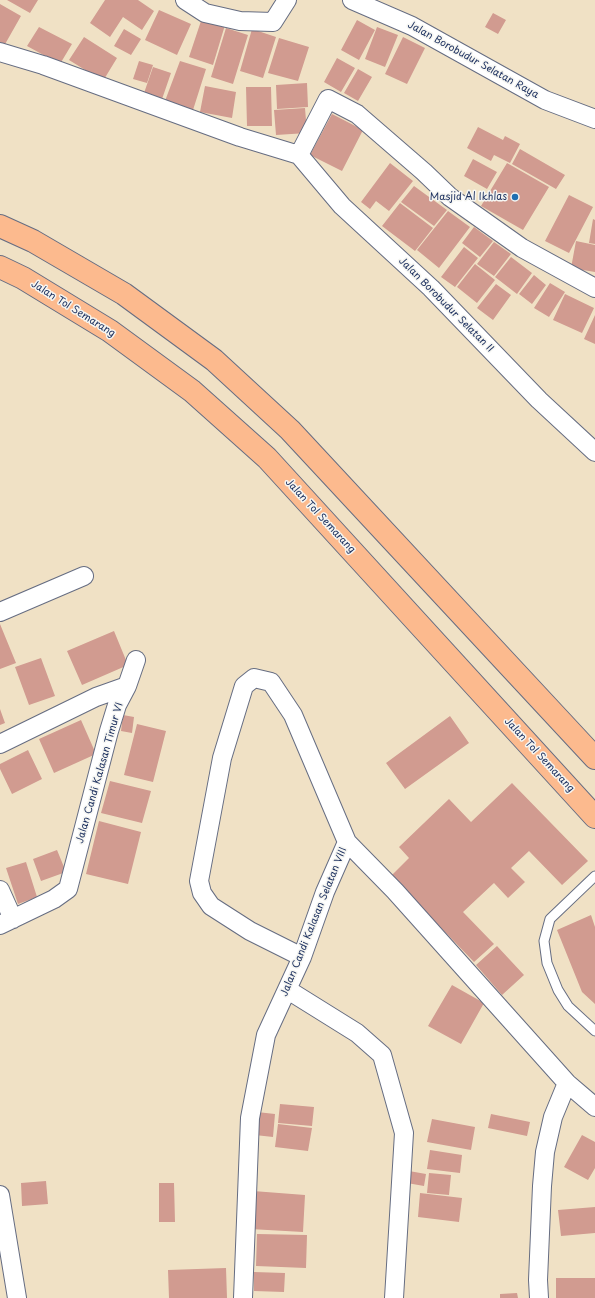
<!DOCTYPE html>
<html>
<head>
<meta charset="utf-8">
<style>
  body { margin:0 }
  canvas { display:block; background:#f0e1c5 }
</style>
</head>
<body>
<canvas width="595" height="1298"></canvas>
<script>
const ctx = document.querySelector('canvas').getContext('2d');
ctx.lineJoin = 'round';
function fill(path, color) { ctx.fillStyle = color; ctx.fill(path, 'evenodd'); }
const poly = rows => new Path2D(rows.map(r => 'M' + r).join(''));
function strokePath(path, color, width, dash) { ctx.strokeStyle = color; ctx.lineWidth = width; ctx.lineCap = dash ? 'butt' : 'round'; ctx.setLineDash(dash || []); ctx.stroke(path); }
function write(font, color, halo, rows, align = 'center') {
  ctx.font = font + ' "Playpen Sans",sans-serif'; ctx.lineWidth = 3; ctx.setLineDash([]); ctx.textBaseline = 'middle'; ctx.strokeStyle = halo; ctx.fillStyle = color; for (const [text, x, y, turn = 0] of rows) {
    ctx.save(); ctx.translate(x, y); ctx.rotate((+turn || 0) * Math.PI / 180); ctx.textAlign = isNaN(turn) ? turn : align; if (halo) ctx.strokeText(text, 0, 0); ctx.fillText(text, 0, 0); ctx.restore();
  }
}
const building = poly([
  [7,0,38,0,30,13],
  [105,0,138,0,154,11,142,30,123,17,110,37,90,23],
  [0,4,21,16,4,46,0,44],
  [159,10,191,24,177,55,145,40],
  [493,13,506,20,498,34,485,27],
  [202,18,225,25,213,65,189,57],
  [357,20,375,30,359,60,341,50],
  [39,27,72,44,60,64,27,46],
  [377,27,398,35,385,67,365,59],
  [226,28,248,35,233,84,211,77],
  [124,29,141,39,131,55,114,46],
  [252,29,276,37,263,78,240,71],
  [84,37,117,58,103,81,69,60],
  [403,37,425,48,407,84,385,74],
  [279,38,309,47,298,81,268,73],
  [337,58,355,68,341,92,324,82],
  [139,61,153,65,147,83,133,79],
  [180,61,206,69,193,110,165,101],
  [153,67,171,73,161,102,143,96],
  [358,69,372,77,358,101,344,93],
  [307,83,308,107,277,109,276,85],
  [205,86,236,92,232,118,200,112],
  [246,87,271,87,272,126,247,126],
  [305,108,307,133,276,135,274,110],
  [332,114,363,130,342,171,310,155],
  [478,127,503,140,505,136,520,144,510,163,494,155,491,161,467,148],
  [520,149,565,175,556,189,512,164],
  [473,159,497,172,487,189,464,176],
  [390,163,413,181,389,211,376,201,370,209,361,202],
  [507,163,549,187,523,230,481,206],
  [414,186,447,210,434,226,401,202],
  [569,195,593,207,569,253,545,241],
  [400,203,433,228,415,251,382,226],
  [448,211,470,227,439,268,417,250],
  [593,219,595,220,595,244,589,243],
  [474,227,493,241,480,257,462,243],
  [576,241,595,245,595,272,571,268],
  [494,242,511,254,494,276,477,264],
  [464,247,478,258,455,287,441,277],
  [511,257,532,273,517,294,495,277],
  [475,264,495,280,477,303,457,287],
  [534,275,546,285,532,304,519,294],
  [550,283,565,292,549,317,534,308],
  [496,284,511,295,493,320,477,308],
  [565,294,594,308,582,333,553,320],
  [595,315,595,344,584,339],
  [0,624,16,663,0,669],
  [114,631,128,665,82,685,67,651],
  [41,658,55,696,29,705,15,667],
  [0,709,5,723,0,725],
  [123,715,134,717,132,733,121,731],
  [450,716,469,743,405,789,386,763],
  [81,720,96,754,54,773,39,739],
  [137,724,166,731,153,782,124,775],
  [28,750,42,779,12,794,0,769,0,764],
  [110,781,151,791,142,823,101,813],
  [512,783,588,861,562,885,529,851,511,868,525,882,508,898,494,883,463,912,494,944,474,962,391,876,409,858,399,847,449,799,471,822],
  [99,821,141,832,128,884,86,874],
  [57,850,66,872,41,881,33,859],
  [26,862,37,897,18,904,6,868],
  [591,915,595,927,595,1004,582,992,557,930],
  [497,946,524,975,502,995,476,965],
  [452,985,484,1003,461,1044,428,1026],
  [280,1104,314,1107,312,1126,278,1123],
  [257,1112,275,1114,273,1137,255,1135],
  [491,1114,530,1122,527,1136,488,1128],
  [432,1119,475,1127,471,1150,427,1142],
  [278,1124,312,1128,308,1151,275,1147],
  [582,1135,595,1142,595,1168,588,1180,564,1167],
  [430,1150,462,1155,460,1173,427,1169],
  [409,1171,426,1174,424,1186,407,1183],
  [429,1173,451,1175,449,1195,427,1193],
  [46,1181,48,1204,22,1206,21,1183],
  [159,1183,174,1183,175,1222,159,1222],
  [253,1191,305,1195,303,1232,250,1229],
  [420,1193,462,1198,459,1222,418,1217],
  [595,1207,595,1233,561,1236,558,1210],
  [257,1234,307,1235,306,1268,256,1266],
  [226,1268,227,1298,169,1298,168,1270],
  [254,1272,285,1273,284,1292,254,1291],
  [556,1278,595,1278,595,1298,556,1298],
  [517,1293,518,1298,500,1298,500,1294]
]);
const service = poly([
  [595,876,550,919,544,941,547,963,558,990,568,1006,595,1031]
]);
const minor = poly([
  [185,0,205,13,240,21,273,22,287,0],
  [352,0,412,26,545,100,595,119],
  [0,52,43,65,240,137,299,155],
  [299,155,342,206,431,288,539,400,595,452],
  [299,155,328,99,357,114,424,172,450,197,522,248,595,288],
  [0,612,84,576],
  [127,686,136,660],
  [0,744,96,697,127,686,117,705,109,731,68,889,54,899,0,925],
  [0,890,13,919],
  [302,957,250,931,211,906,202,893,199,881,222,758,244,686,254,678,271,682,293,715,347,842],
  [288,990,357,1033,382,1055,404,1133,394,1298],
  [0,1195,17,1298],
  [243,1298,250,1118,266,1035,302,957,325,892,347,842,395,891,567,1083,595,1107],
  [539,1298,538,1280,542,1186,545,1152,553,1117,567,1083]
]);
const motorway = poly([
  [0,226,33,241,124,294,214,360,290,430,595,758],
  [0,267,23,278,110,331,192,391,267,458,595,817]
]);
const markers = [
  [515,197,4,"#1f6fb2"]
];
const streetNames = [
  ["Jalan Borobudur Selatan Raya",473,60,29],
  ["Jalan Borobudur Selatan II",446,305,45],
  ["Jalan Tol Semarang",73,309,32],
  ["Jalan Tol Semarang",320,516,47],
  ["Jalan Tol Semarang",539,755,47],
  ["Jalan Candi Kalasan Timur VI",100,773,-74],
  ["Jalan Candi Kalasan Selatan VIII",314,922,-68]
];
const poiNames = [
  ["Masjid Al Ikhlas",507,197]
];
fill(building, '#d19b90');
strokePath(service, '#666d82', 11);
strokePath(minor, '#666d82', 20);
strokePath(motorway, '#666d82', 24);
strokePath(service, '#fff', 9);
strokePath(minor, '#fff', 18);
strokePath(motorway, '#fcba8e', 22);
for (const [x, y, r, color] of markers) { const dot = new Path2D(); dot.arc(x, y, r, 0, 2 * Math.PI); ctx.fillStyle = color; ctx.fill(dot); strokePath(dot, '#f6f6f2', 1.5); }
write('10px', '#1b2f5e', '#f6f6f2', streetNames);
write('10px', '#1b2f5e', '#f6f6f2', poiNames, 'right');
</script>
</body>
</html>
